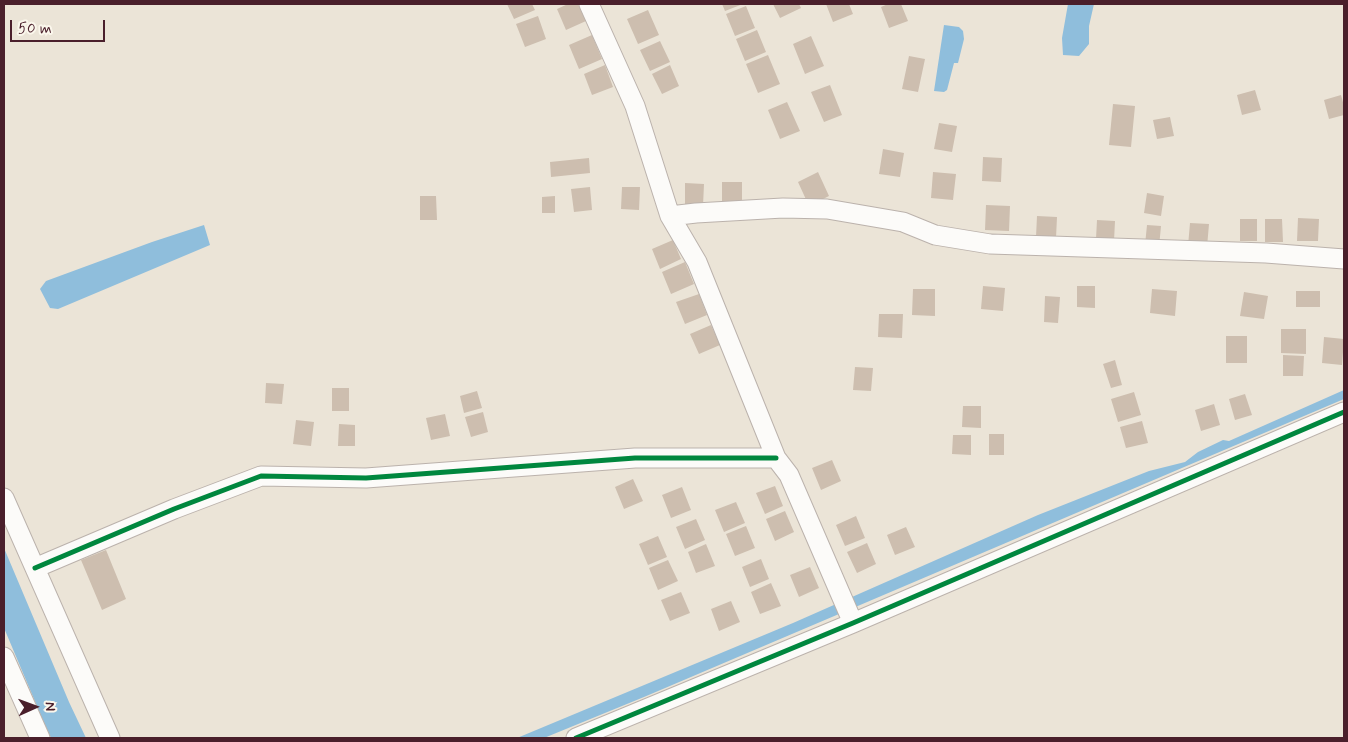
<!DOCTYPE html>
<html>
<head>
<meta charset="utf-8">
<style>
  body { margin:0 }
  #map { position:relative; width:1348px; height:742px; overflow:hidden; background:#ebe4d7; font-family:Mynerve,sans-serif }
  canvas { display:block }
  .frame { position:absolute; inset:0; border:5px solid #4a1f2b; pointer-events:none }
  .north { position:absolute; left:10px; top:682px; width:50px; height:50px; -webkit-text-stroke:4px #fbf7ec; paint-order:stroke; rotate:88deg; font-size:14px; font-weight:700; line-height:20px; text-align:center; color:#4a1f2b }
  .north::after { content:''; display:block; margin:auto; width:18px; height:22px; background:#4a1f2b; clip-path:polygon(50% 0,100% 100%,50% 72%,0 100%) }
  .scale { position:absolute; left:10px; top:20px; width:95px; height:22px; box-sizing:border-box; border:2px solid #4a1f2b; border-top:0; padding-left:6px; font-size:15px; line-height:18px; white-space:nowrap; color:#4a1f2b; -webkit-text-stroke:4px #fbf7ec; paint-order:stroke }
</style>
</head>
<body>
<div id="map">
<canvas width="1348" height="742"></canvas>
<div class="frame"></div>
<div class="north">N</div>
<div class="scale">50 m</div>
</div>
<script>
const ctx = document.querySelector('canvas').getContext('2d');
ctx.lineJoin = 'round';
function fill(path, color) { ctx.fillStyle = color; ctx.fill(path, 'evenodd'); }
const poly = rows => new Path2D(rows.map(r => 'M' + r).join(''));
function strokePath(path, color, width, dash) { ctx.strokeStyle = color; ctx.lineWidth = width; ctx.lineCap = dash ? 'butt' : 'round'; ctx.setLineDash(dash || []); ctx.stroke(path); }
const water = poly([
  [1068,4,1094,4,1089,26,1089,44,1079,56,1063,55,1062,38],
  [944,25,959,27,963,31,964,39,958,63,954,63,947,90,944,92,934,91],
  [204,225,210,245,58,309,50,308,40,289,46,281,152,242],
  [1344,390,1344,399,644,697,544,738,517,738,793,623,1038,515,1149,471,1185,462,1198,452,1223,440,1229,441],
  [4,548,69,702,86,738,51,738,42,718,4,628]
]);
const building = poly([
  [507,4,532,4,535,10,514,19],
  [568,4,578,4,586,21,566,30,557,9],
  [722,4,743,4,725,11],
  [773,4,799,4,801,8,780,18],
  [826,4,849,4,853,14,833,22],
  [888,4,901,4,908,21,889,28,881,7],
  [746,6,755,28,735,36,726,14],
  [648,10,659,35,638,44,627,19],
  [538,16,546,39,525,47,516,24],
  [757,30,766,52,745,61,736,39],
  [592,35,602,59,579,69,569,45],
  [811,36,824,66,805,74,793,44],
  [660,41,670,62,650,71,640,50],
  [768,55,780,84,758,93,746,64],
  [909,56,925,59,918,92,902,89],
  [605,65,613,87,592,95,584,74],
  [670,65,679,86,662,94,652,74],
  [830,85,842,115,824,122,811,92],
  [1255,90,1261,110,1242,115,1237,95],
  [1341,95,1344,106,1344,115,1329,119,1324,100],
  [787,102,800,131,780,139,768,110],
  [1113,104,1135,106,1131,147,1109,145],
  [1170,117,1174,136,1157,139,1153,120],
  [939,123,957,126,952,152,934,149],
  [883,149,904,153,900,177,879,174],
  [983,157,1002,158,1001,182,982,181],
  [589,158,590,173,551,177,550,162],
  [818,172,829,196,809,206,798,182],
  [933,172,956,174,953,200,931,198],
  [722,182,742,182,742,206,722,206],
  [685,183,704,184,703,206,685,205],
  [590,187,592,210,574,212,571,189],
  [622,187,640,187,639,210,621,209],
  [1147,193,1164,196,1161,216,1144,213],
  [420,196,436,196,437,220,420,220],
  [555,196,555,213,542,213,542,197],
  [986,205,1010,206,1009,231,985,230],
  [1037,216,1057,217,1056,238,1036,237],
  [1298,218,1319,219,1318,241,1297,241],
  [1240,219,1257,219,1257,241,1240,241],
  [1265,219,1282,219,1283,242,1265,242],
  [1097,220,1115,221,1114,241,1096,239],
  [1190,223,1209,224,1207,247,1188,246],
  [1147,225,1161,226,1159,247,1145,245],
  [673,240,681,259,660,269,652,249],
  [685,262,694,284,671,294,662,272],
  [983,286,1005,288,1003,311,981,309],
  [1077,286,1095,286,1095,308,1077,307],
  [913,289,935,289,935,316,912,315],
  [1152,289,1177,291,1175,316,1150,313],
  [1296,291,1320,291,1320,307,1296,307],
  [1244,292,1268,296,1264,319,1240,316],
  [699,294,707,315,685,324,676,302],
  [1045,296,1060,297,1058,323,1044,322],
  [879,314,903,314,902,338,878,337],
  [711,325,720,345,699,354,690,334],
  [1281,329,1306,329,1306,354,1281,353],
  [1226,336,1247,336,1247,363,1226,363],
  [1324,337,1344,339,1342,365,1322,363],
  [1283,355,1304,356,1303,376,1283,376],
  [1115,360,1122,385,1111,388,1103,364],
  [855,367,873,368,871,391,853,390],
  [266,383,284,384,282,404,265,403],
  [332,388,349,388,349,411,332,411],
  [477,391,482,408,464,413,460,396],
  [1134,392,1141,415,1118,422,1111,399],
  [1245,394,1252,415,1235,420,1229,399],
  [1214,404,1220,425,1201,431,1195,410],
  [963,406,981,406,981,428,962,427],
  [483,412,488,432,471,437,465,417],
  [445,414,450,436,431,440,426,418],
  [296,420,314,422,311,446,293,444],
  [1142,421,1148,443,1126,448,1120,427],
  [339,424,355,425,355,446,338,446],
  [989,434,1004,434,1004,455,989,455],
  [953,435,971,435,971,455,952,454],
  [832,460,841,481,821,490,812,468],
  [633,479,643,501,624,509,615,487],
  [775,486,783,506,765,514,756,493],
  [682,487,691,510,671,518,662,495],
  [736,502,745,523,724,532,715,510],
  [785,511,794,532,775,541,766,519],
  [856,516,865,538,845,546,836,525],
  [696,519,705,540,685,549,676,527],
  [746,526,755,548,735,556,726,534],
  [906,527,915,547,895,555,887,535],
  [658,536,667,557,648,565,639,544],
  [867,543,876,564,857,573,847,552],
  [706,544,715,566,696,573,688,552],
  [106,550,126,599,102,610,81,560],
  [761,559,769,579,750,587,742,567],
  [668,560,678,581,658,590,649,568],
  [810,567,819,588,799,597,790,575],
  [771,583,781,606,760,614,751,592],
  [681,592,690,613,670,621,661,600],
  [731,601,740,622,719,631,711,609]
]);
const minor = poly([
  [589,4,635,106,670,216,697,262,776,458,789,475,853,623],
  [670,216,696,213,783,208,827,209,903,222,935,235,990,244,1266,253,1344,259],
  [4,498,110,738],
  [35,568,174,509,261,476,366,478,635,458,776,458],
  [4,657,40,738],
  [576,738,853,623,1344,412]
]);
const cycleway = poly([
  [35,568,174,509,261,476,366,478,635,458,776,458],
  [576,738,853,623,1344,412]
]);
fill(water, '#8fbedc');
fill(building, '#cdbeaf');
strokePath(minor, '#bbb2ac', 21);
strokePath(minor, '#fcfbf9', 19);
strokePath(cycleway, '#00873e', 5);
</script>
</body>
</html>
